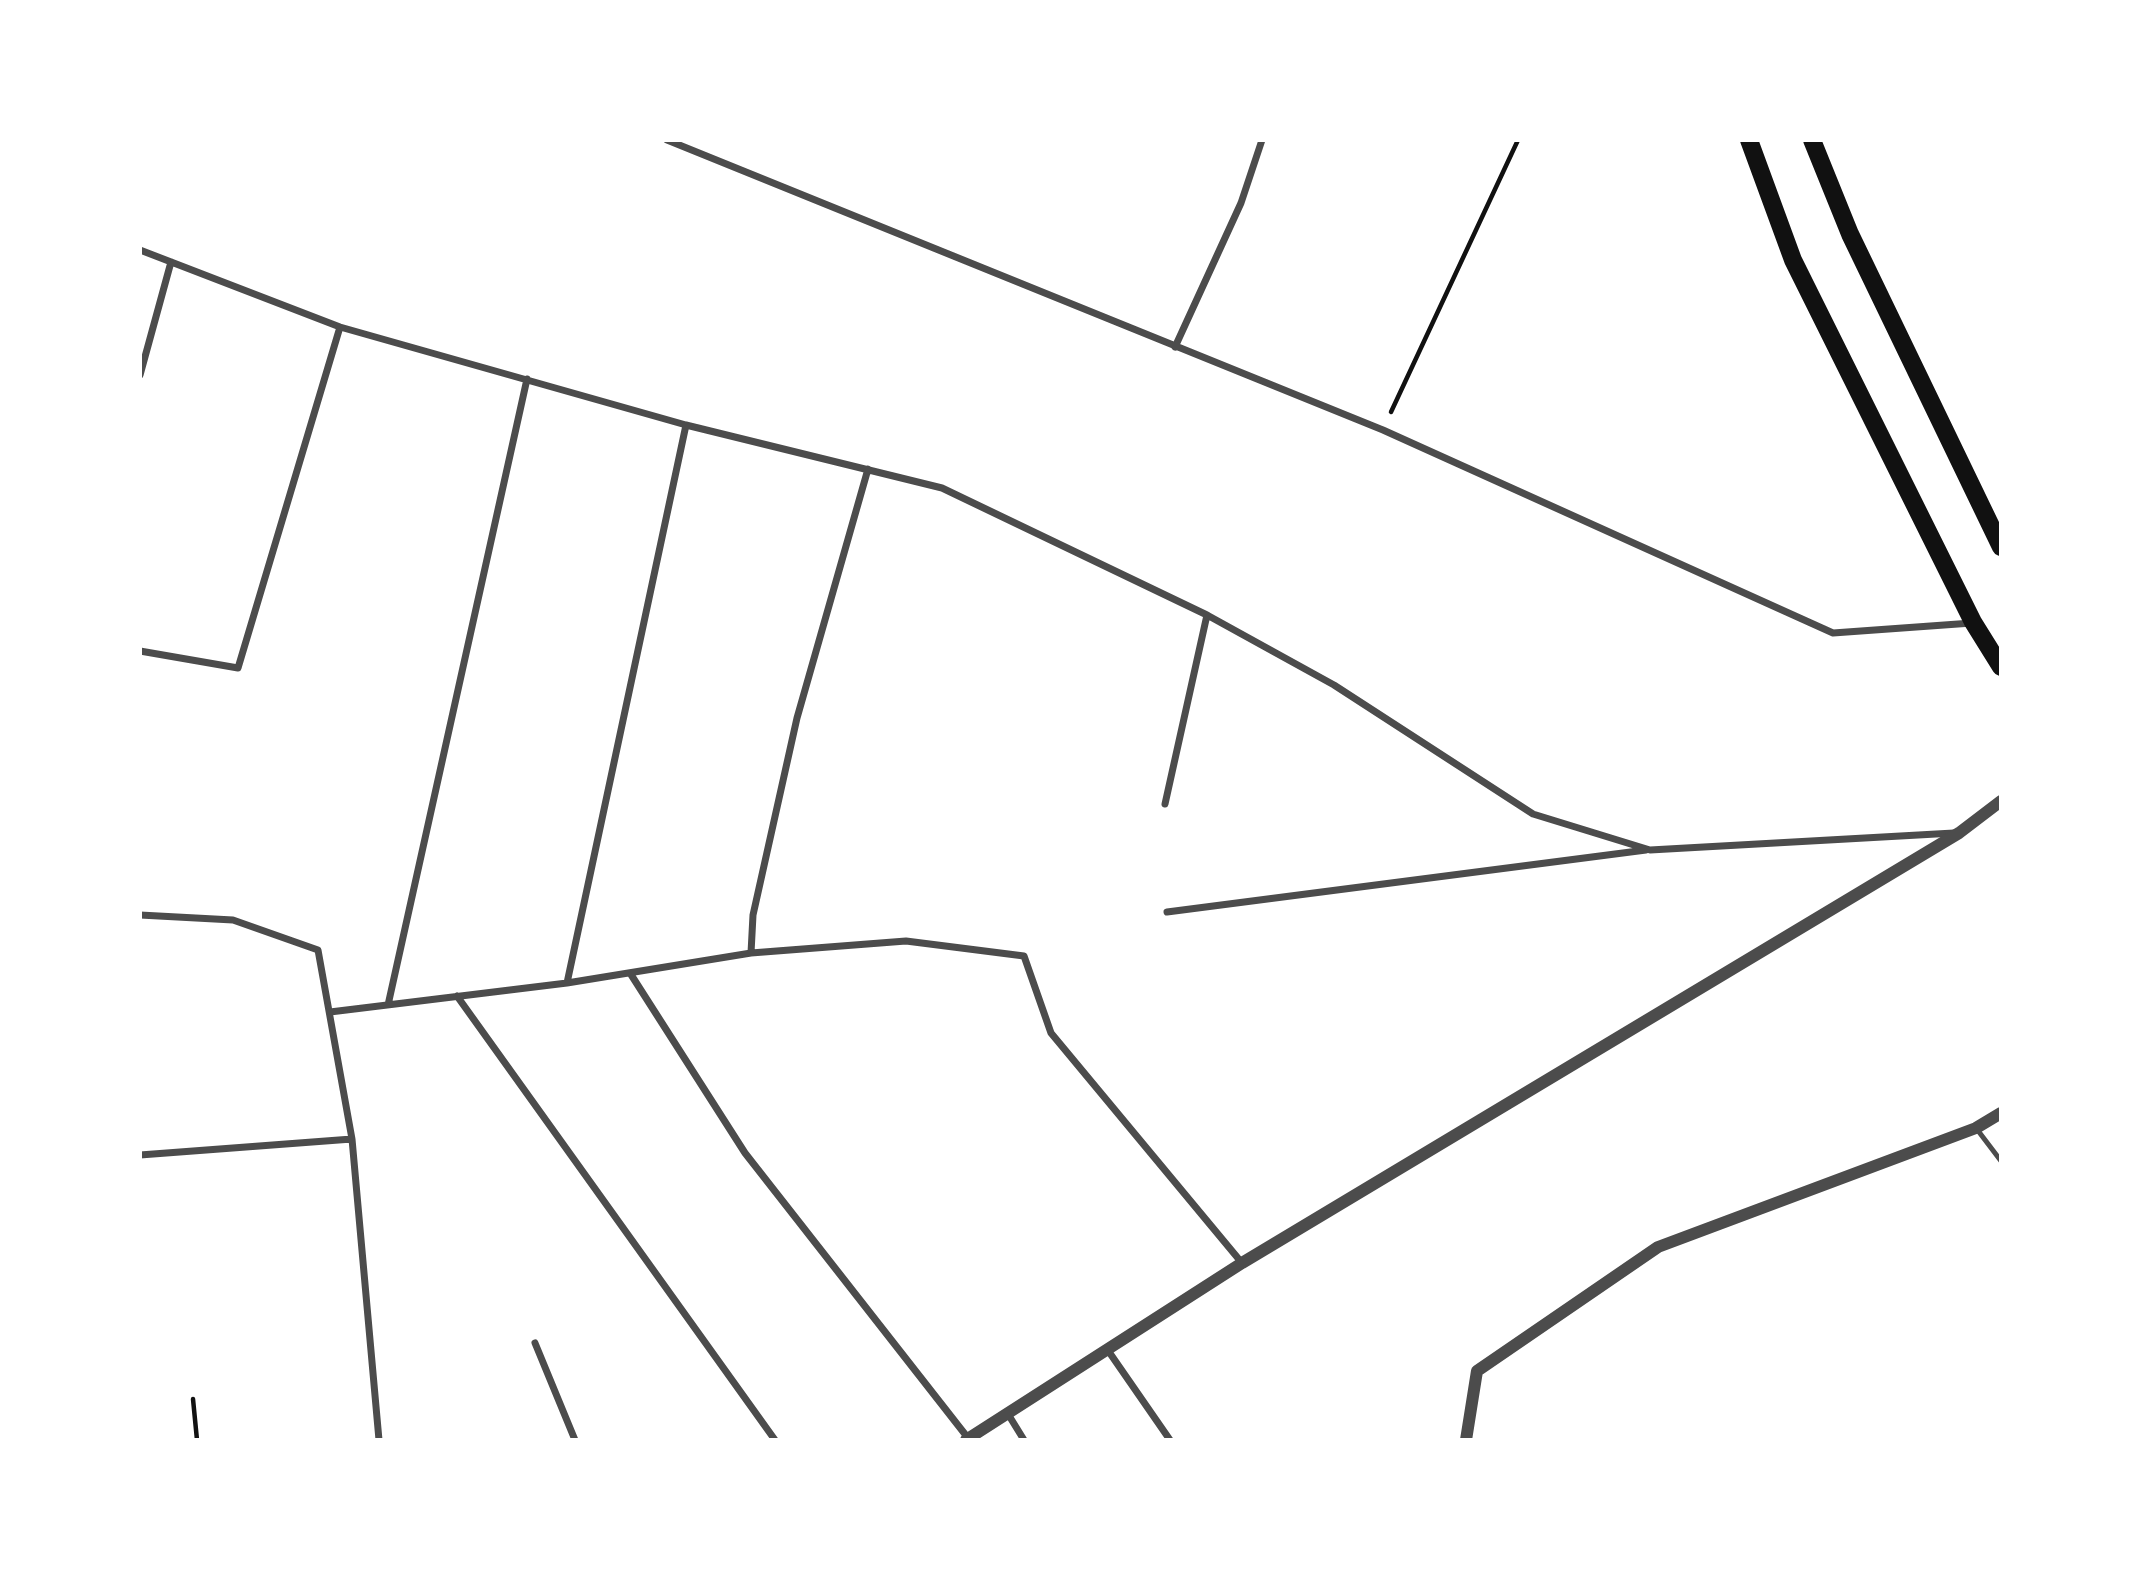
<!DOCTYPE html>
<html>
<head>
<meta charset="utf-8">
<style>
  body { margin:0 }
  #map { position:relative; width:2141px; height:1580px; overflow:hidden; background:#fff; font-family:Inter,sans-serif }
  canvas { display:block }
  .frame { position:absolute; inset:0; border:142px solid #fff; pointer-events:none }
</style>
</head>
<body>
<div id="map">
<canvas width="2141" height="1580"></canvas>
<div class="frame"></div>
</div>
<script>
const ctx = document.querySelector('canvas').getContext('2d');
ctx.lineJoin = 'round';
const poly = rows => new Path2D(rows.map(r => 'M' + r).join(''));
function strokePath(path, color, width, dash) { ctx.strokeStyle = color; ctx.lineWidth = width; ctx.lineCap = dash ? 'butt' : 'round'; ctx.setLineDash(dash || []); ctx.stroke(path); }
const path = poly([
  [1391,412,1518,140],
  [193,1399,197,1440]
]);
const service = poly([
  [1976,1128,2001,1161]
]);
const minor = poly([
  [667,140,1383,430,1833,633,1972,623],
  [140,250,340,327,686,425,942,488,1207,615,1334,685,1533,814,1650,850,1954,833],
  [1175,347,1241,203,1262,140],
  [140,375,171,262],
  [140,651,238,668,340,327],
  [1165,804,1207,615],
  [1167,912,1646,850],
  [140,915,233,920,318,950,352,1139,379,1440],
  [751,953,753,915,797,718,868,469],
  [630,973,745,1153,968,1438],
  [567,983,686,425],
  [457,996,775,1440],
  [388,1005,527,379],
  [330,1012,567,983,751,953,906,941,1024,956,1051,1033,1242,1263],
  [140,1155,352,1139],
  [535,1343,575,1440],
  [1107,1349,1170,1440],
  [1008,1414,1024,1440]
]);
const tertiary = poly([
  [966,1440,1242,1263,1959,833,2001,801],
  [1466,1440,1477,1371,1658,1247,1976,1128,2001,1113]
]);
const primary = poly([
  [1749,140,1793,260,1973,622,2001,667],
  [1812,140,1850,234,2001,547]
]);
strokePath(path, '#111', 4.5);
strokePath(service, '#4c4c4c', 5);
strokePath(minor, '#4c4c4c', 7);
strokePath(tertiary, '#4c4c4c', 12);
strokePath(primary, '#111', 18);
</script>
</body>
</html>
